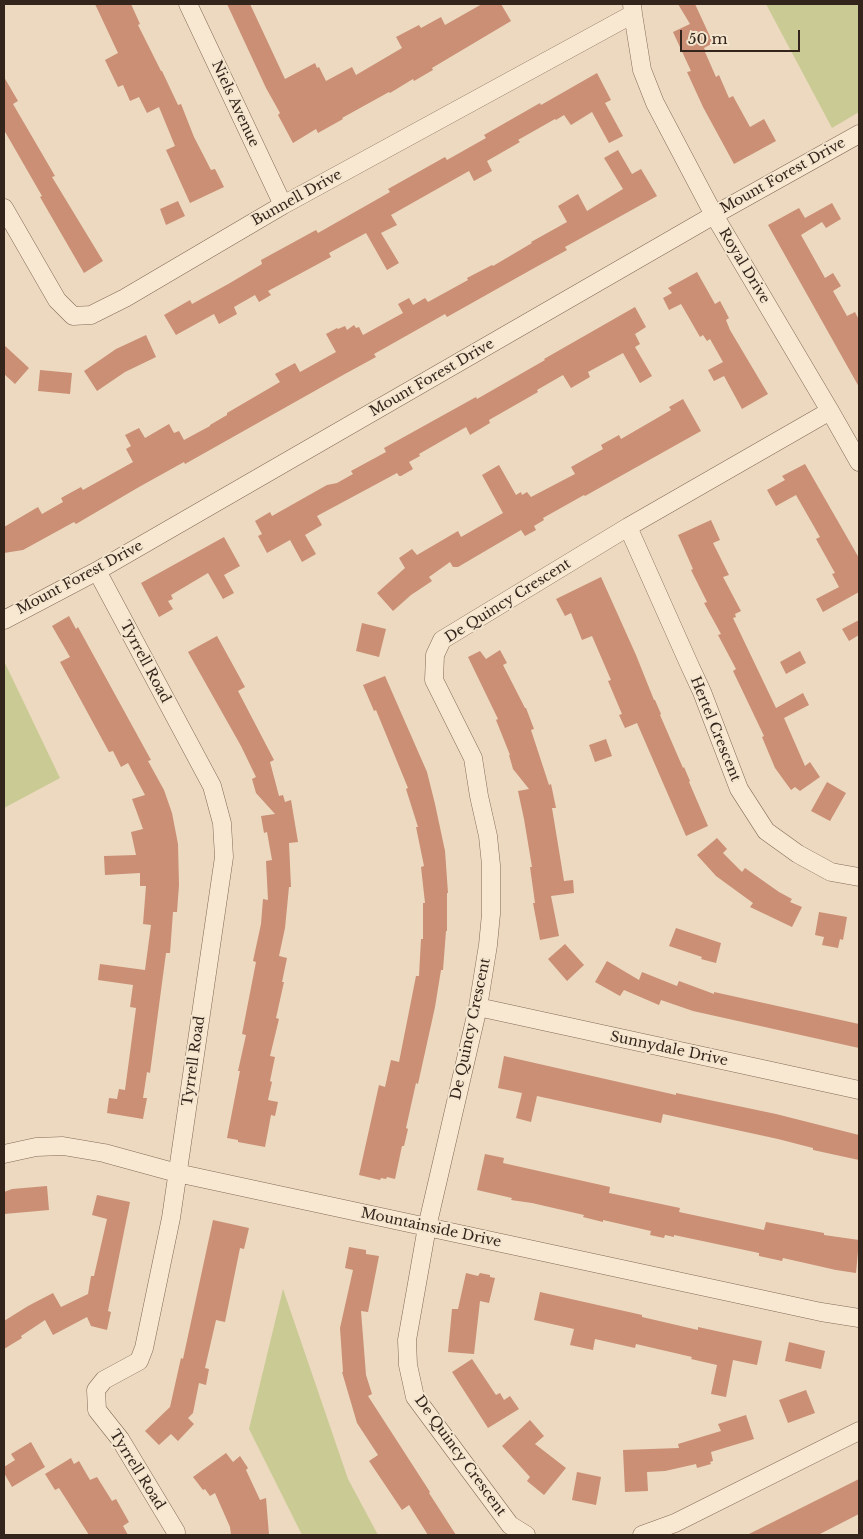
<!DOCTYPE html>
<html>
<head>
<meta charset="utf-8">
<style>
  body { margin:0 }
  #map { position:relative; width:863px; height:1539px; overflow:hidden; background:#ecd9bf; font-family:"Libre Baskerville",serif }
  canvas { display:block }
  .frame { position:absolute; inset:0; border:5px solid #34251c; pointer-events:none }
  .scale { position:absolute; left:680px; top:30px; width:120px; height:22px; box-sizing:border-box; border:2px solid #34251c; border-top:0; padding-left:6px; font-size:15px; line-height:18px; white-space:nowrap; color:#34251c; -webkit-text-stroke:4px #f4e5ce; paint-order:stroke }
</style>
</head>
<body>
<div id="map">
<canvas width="863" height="1539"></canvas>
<div class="frame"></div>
<div class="scale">50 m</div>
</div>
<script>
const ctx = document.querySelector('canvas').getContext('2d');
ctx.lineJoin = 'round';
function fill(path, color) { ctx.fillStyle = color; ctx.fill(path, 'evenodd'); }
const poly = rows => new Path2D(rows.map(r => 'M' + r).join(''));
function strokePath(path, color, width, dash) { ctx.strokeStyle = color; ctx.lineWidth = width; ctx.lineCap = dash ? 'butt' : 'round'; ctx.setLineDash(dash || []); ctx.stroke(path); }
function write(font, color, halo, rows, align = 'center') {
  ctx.font = font + ' "Libre Baskerville",serif'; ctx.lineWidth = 4; ctx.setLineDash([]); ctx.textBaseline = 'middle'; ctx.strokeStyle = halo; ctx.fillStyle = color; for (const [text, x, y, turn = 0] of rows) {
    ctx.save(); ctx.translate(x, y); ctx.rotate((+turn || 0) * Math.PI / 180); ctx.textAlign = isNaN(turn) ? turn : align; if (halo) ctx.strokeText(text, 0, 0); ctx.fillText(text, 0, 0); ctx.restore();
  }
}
const green = poly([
  [766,4,859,4,859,112,832,128],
  [4,661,60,778,4,808],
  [283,1289,348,1479,378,1535,302,1535,249,1429]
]);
const building = poly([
  [95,4,131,4,140,24,138,25,161,71,162,71,178,105,181,104,194,137,211,170,215,169,224,187,190,203,166,150,175,146,159,107,147,113,139,97,130,101,123,85,118,87,105,60,118,53],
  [227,4,250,4,285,79,315,63,317,68,319,67,326,81,352,67,356,75,402,48,396,37,419,25,421,28,441,17,445,25,482,4,501,4,511,21,432,68,433,70,414,81,413,79,390,93,389,92,342,118,343,119,318,133,316,129,293,143,278,115,280,113,266,88],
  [678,4,695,4,713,43,704,48,706,52,705,52,716,77,719,75,729,98,733,96,750,127,764,119,776,141,734,164,703,107,687,72,691,71,673,32,690,24],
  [597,73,611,100,605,103,623,136,609,143,592,112,571,125,564,115,556,120,555,119,518,140,520,142,487,161,492,171,474,181,469,171,391,215,397,225,381,233,399,263,387,270,366,233,329,253,331,257,268,291,271,295,259,302,255,295,234,307,237,314,219,324,214,314,176,335,164,315,190,300,192,304,230,283,262,264,261,260,316,230,318,233,390,192,388,189,445,157,447,160,486,138,484,135,540,103,541,105],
  [4,77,18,101,13,104,55,176,52,177,103,261,84,273,40,197,42,196,4,130],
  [618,150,632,174,641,169,657,196,565,247,567,250,536,267,447,317,445,314,374,354,376,357,343,375,185,464,184,462,139,487,76,524,74,522,23,550,4,553,4,527,38,507,42,514,63,502,61,498,81,487,83,490,133,462,126,449,131,446,125,435,139,428,145,438,169,424,174,433,179,431,184,440,210,426,210,425,227,415,227,413,280,382,275,374,295,363,300,372,336,352,326,334,337,328,338,329,345,326,347,330,354,325,356,328,359,327,363,335,403,313,398,304,409,298,413,305,425,298,428,302,468,280,467,278,492,265,493,266,532,243,531,242,567,222,558,206,578,194,587,211,623,189,604,158],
  [178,201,185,216,166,225,160,209],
  [832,203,841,219,826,228,822,222,801,235,825,278,833,273,841,286,833,291,847,316,855,312,859,320,859,387,768,225,799,208,805,218],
  [697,272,715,304,720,301,729,318,726,320,730,330,768,394,742,409,724,376,714,381,708,370,723,362,710,339,707,341,703,335,700,337,681,304,669,310,663,298,672,293,668,288],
  [635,307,646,327,635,334,640,344,635,347,652,376,640,383,623,353,588,372,590,377,571,388,563,375,537,390,538,392,489,420,490,423,470,435,466,427,419,454,420,456,409,462,413,469,401,476,399,476,397,473,317,516,322,525,305,535,316,554,302,562,290,540,267,553,258,536,262,534,255,521,270,512,272,516,327,485,337,483,353,474,351,471,386,452,384,448,476,397,477,399,545,360,544,359],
  [146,335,156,357,125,372,97,391,84,371,116,349],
  [4,345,29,368,15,384,4,374],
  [40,370,72,373,70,394,38,391],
  [683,399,701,431,585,496,584,495,543,518,544,520,534,526,536,530,525,536,521,530,458,567,453,567,450,562,429,577,432,581,411,595,393,611,377,593,405,568,399,558,412,549,417,555,458,531,461,537,503,513,482,475,499,465,516,495,521,492,522,495,527,492,531,497,575,474,571,467,603,449,601,445,619,435,621,439,671,410,669,407],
  [805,464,859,558,859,592,823,612,816,599,839,587,832,574,835,573,816,539,820,537,796,495,776,506,767,490,785,480,782,476],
  [711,520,720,540,713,543,729,575,723,577,741,611,735,614,736,617,733,618,776,708,803,693,809,705,784,718,805,766,810,762,820,777,800,791,795,787,791,790,775,768,762,737,764,736,733,671,736,669,718,635,721,634,704,603,707,602,691,570,693,569,678,535],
  [224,537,240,566,224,575,234,593,223,599,208,573,171,595,173,599,168,601,173,609,159,617,141,583],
  [601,577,636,655,654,700,655,700,661,714,660,715,683,768,684,767,690,781,689,782,708,826,686,836,637,723,625,728,619,715,622,714,608,681,611,680,592,636,582,640,571,613,565,616,556,599],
  [69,616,76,629,78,627,151,760,148,761,164,790,172,813,178,844,179,885,177,912,173,912,170,953,166,953,150,1073,147,1072,143,1098,147,1098,143,1119,107,1113,109,1098,117,1099,119,1089,125,1090,136,1008,130,1007,133,985,98,980,100,964,145,970,151,925,143,924,146,886,140,886,140,873,105,875,104,856,136,855,131,832,143,829,132,799,145,795,128,763,121,767,113,751,109,752,60,662,70,657,52,626],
  [859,620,859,635,849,641,842,629],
  [362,623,386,629,379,657,356,651],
  [217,636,245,687,238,691,274,760,270,762,279,796,283,795,285,802,291,800,298,842,289,843,291,887,289,887,285,928,279,956,287,958,282,982,284,982,276,1018,279,1019,270,1056,275,1057,270,1081,272,1082,268,1100,278,1102,275,1116,271,1115,265,1147,238,1142,238,1140,227,1138,240,1071,238,1071,246,1035,242,1034,256,962,253,961,261,924,263,899,268,900,266,861,272,860,267,832,264,833,261,816,275,814,256,793,252,779,256,777,241,746,188,652],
  [500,650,507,663,503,665,525,708,526,708,534,729,531,730,549,785,551,784,556,808,552,808,564,881,573,880,574,893,551,896,559,936,540,940,533,903,535,903,530,867,532,867,524,819,518,791,529,789,513,769,509,755,510,755,496,720,498,719,468,657,480,651,486,659],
  [800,651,806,663,786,674,780,662],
  [385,676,427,772,435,804,445,851,448,893,447,893,447,931,446,931,443,970,441,970,435,1007,418,1084,416,1083,406,1128,408,1129,404,1146,402,1146,395,1179,387,1177,386,1179,381,1178,380,1180,359,1175,379,1085,385,1087,391,1060,399,1062,416,976,419,976,421,939,423,939,423,903,425,903,421,867,424,866,416,827,418,827,406,789,408,788,376,710,374,711,363,685],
  [606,739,612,756,595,762,589,745],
  [827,782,846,793,830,821,811,811],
  [717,838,727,849,723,853,742,872,745,868,779,892,792,899,790,902,802,907,792,927,750,907,753,903,716,876,697,855],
  [819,912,847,917,843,940,840,939,838,948,822,945,824,937,815,935],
  [676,928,721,943,716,963,701,959,702,957,669,946],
  [565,944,584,965,567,981,548,959],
  [607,961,639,980,642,972,677,986,679,981,714,994,714,992,859,1024,859,1048,693,1011,661,1000,659,1005,624,990,620,996,595,982],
  [504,1056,676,1095,676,1093,776,1114,859,1135,859,1160,813,1150,813,1148,778,1139,663,1114,661,1123,537,1096,531,1122,516,1118,522,1093,498,1088],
  [485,1154,504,1158,503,1163,610,1187,609,1193,680,1208,679,1212,764,1230,766,1222,824,1233,824,1235,859,1240,856,1273,836,1270,783,1258,782,1261,759,1256,759,1253,674,1235,674,1237,665,1235,664,1238,650,1235,651,1231,603,1220,603,1222,583,1217,584,1215,532,1203,511,1200,512,1198,477,1190],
  [47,1186,49,1210,4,1214,4,1192,12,1189],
  [97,1195,130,1202,108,1311,111,1312,107,1330,91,1326,87,1317,53,1335,45,1320,21,1336,22,1338,4,1349,4,1321,28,1306,53,1293,61,1307,88,1294,91,1276,94,1276,107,1219,92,1215],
  [213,1220,249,1228,244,1249,240,1248,225,1322,216,1320,205,1368,209,1369,206,1385,199,1383,193,1413,188,1418,194,1424,178,1441,171,1434,159,1445,145,1431,170,1407,181,1358,183,1359],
  [349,1247,366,1250,366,1254,379,1256,368,1312,361,1311,366,1375,372,1394,368,1396,430,1492,429,1493,456,1535,428,1535,409,1505,402,1510,369,1461,378,1455,357,1423,342,1372,343,1372,340,1328,353,1270,345,1268],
  [466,1273,478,1276,480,1273,490,1275,490,1277,495,1278,489,1303,480,1301,474,1354,448,1352,452,1309,458,1309],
  [540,1292,642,1315,642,1317,698,1330,698,1327,762,1341,757,1365,733,1360,726,1397,711,1394,717,1365,691,1359,692,1357,636,1344,635,1348,595,1339,593,1350,570,1345,574,1329,534,1320],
  [789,1342,825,1351,821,1369,785,1361],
  [472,1359,496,1395,500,1393,504,1400,510,1396,519,1409,488,1428,452,1372],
  [806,1390,815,1413,788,1423,779,1400],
  [746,1415,754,1439,711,1452,713,1461,710,1462,711,1464,697,1468,696,1464,665,1471,647,1472,648,1491,625,1492,623,1450,679,1448,678,1444,721,1431,718,1424],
  [530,1420,544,1436,535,1444,566,1468,544,1495,527,1481,530,1477,502,1446],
  [31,1442,45,1467,12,1487,4,1473,4,1467,15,1460,11,1454],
  [226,1453,233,1462,240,1456,248,1468,246,1470,260,1500,266,1498,269,1535,231,1535,230,1527,215,1493,210,1496,205,1489,203,1490,193,1477],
  [71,1458,74,1464,79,1461,90,1480,97,1477,112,1501,116,1499,129,1522,123,1526,128,1535,89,1535,59,1488,55,1490,45,1474],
  [577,1472,601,1477,596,1505,572,1500],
  [859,1479,859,1514,818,1535,747,1535]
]);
const minor = poly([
  [188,4,283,205],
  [632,4,633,14,642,70,655,103,714,215,830,411,859,462],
  [4,208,57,300,73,316,91,315,125,298,283,205,633,14],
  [628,527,689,664,702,692,739,789,766,831,798,854,831,872,859,877],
  [97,571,212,786,222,823,224,857,171,1218,144,1348,139,1361,104,1380,96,1390,97,1410,120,1439,176,1532],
  [4,620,97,571,714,215,859,134],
  [478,1007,859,1090],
  [4,1154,36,1147,63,1146,104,1153,177,1173,821,1312,859,1318],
  [526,1535,510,1525,415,1397,408,1365,407,1340,427,1227,478,1007,488,945,491,914,491,865,488,836,479,796,473,758,434,680,435,655,442,640,628,527,830,411],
  [642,1535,675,1523,859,1431]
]);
const streetNames = [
  ["Niels Avenue",235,104,65],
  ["Mount Forest Drive",783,176,-29],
  ["Bunnell Drive",297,198,-29],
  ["Royal Drive",744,266,59],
  ["Mount Forest Drive",432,378,-30],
  ["Mount Forest Drive",80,578,-28],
  ["De Quincy Crescent",508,601,-32],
  ["Tyrrell Road",145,662,62],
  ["Hertel Crescent",715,729,68],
  ["De Quincy Crescent",471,1029,-78],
  ["Sunnydale Drive",669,1049,12],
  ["Tyrrell Road",194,1061,-82],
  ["Mountainside Drive",431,1228,12],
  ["De Quincy Crescent",460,1456,54],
  ["Tyrrell Road",137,1470,58]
];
fill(green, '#caca94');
fill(building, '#ca8f75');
strokePath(minor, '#846a58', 19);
strokePath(minor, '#f8e8d2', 18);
write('14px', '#34251c', '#f4e5ce', streetNames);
</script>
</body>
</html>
